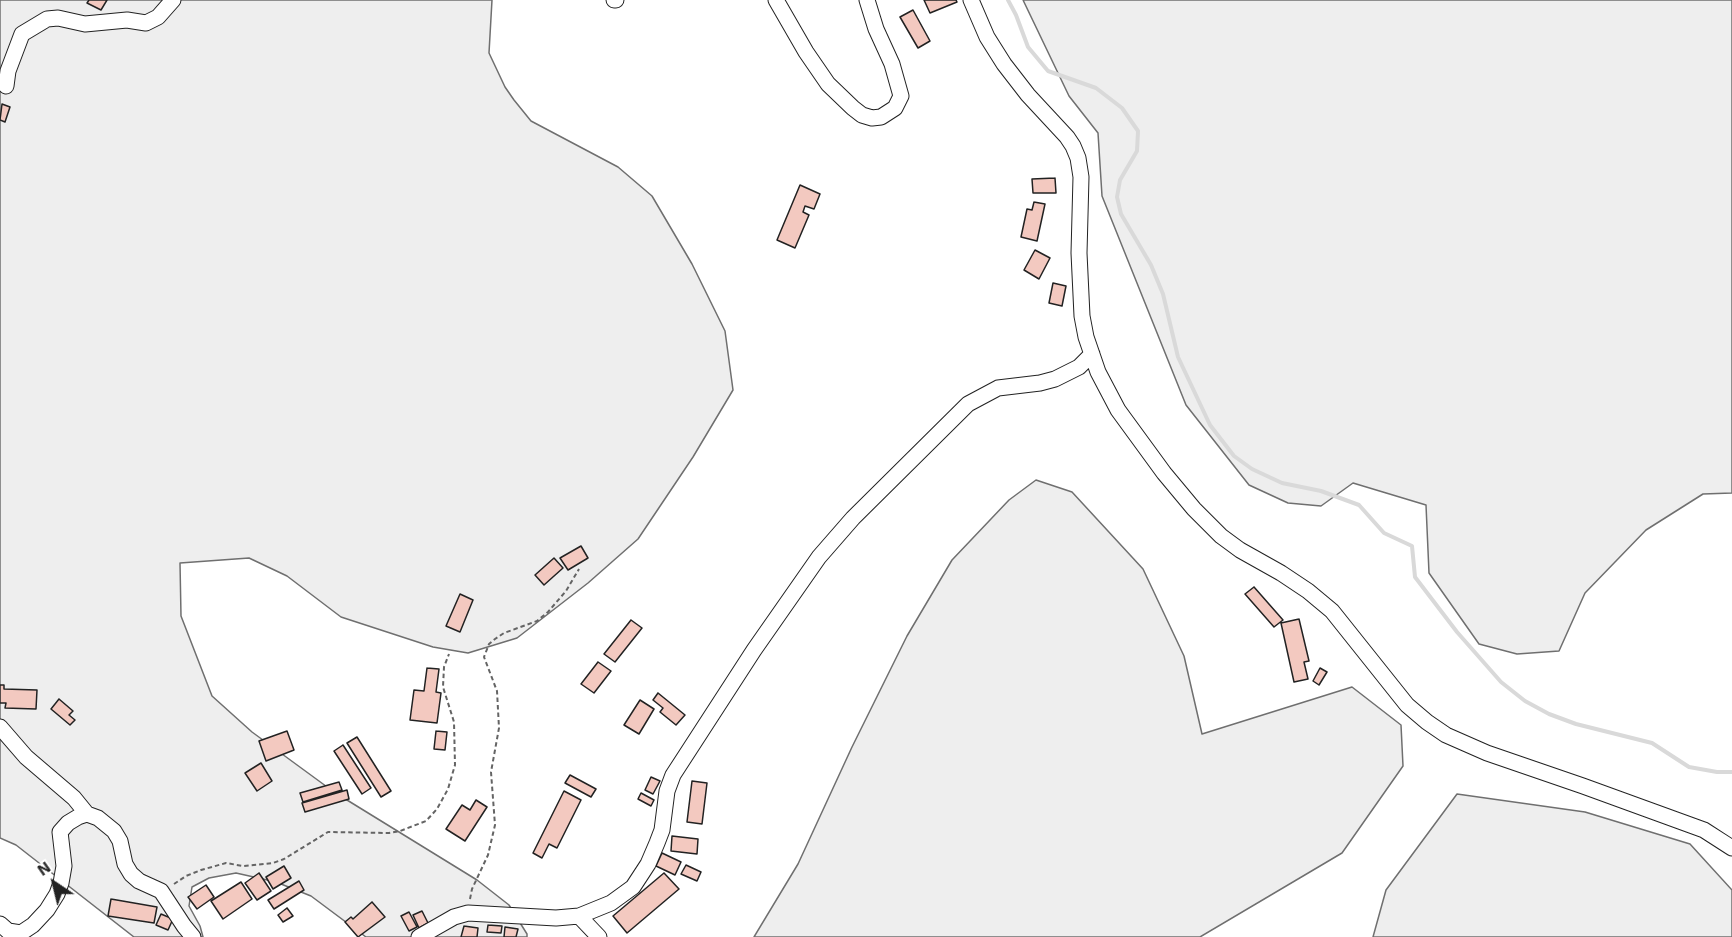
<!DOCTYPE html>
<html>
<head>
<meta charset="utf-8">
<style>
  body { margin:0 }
  #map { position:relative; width:1732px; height:937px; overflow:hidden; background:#fff; font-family:"Exo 2",sans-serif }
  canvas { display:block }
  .north { position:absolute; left:24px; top:853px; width:60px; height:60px; -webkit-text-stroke:4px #fff; paint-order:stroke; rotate:325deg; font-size:16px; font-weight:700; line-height:24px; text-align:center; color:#222 }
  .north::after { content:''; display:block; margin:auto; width:21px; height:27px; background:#222; clip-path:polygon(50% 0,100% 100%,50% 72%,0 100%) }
</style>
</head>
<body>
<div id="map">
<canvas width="1732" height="937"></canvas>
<div class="north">N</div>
</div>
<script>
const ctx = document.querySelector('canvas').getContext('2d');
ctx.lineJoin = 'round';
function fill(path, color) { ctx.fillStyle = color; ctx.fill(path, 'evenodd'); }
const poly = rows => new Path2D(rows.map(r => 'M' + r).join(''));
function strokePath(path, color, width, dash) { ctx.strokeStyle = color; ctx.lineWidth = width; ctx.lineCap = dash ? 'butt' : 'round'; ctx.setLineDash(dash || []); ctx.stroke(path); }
const green = poly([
  [0,0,492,0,489,53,505,87,514,100,531,121,618,167,652,196,692,264,725,331,733,390,693,457,638,539,588,583,517,638,468,653,433,647,341,617,287,576,249,558,180,563,181,616,212,696,252,732,334,792,477,880,509,905,527,934,527,937,366,937,311,896,276,882,236,873,209,878,192,887,189,906,200,926,203,937,134,937,16,845,0,838,0,0],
  [1023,0,1732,0,1732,493,1703,494,1646,530,1585,593,1559,651,1517,654,1479,644,1429,573,1426,505,1353,483,1321,506,1288,503,1249,485,1186,405,1102,196,1098,133,1069,96,1023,0],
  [1036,480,1072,492,1143,569,1184,656,1202,734,1352,687,1401,725,1403,766,1342,853,1200,937,754,937,798,864,852,747,907,636,952,560,1009,500,1036,480],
  [1457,794,1585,812,1690,844,1732,890,1732,937,1373,937,1386,890,1457,794]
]);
const stream = poly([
  [1008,0,1016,15,1028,47,1048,71,1096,88,1122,108,1138,131,1137,151,1120,180,1117,197,1121,214,1151,265,1163,294,1178,357,1210,425,1234,456,1252,469,1282,483,1321,491,1359,505,1384,533,1412,546,1415,577,1457,632,1501,682,1525,701,1549,714,1576,724,1652,743,1689,767,1717,772,1732,772]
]);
const building = poly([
  [89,0,107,0,101,10,87,3,89,0],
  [924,0,956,0,957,2,930,13,924,0],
  [913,10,930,41,918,48,900,17,913,10],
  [2,104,10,107,5,122,0,120,2,104],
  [1055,178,1056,193,1033,193,1032,179,1055,178],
  [800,185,820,194,814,209,805,206,803,212,809,215,795,248,777,240,800,185],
  [1034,202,1045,204,1037,241,1021,237,1027,209,1032,210,1034,202],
  [1035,250,1050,258,1039,279,1024,270,1035,250],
  [1053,283,1066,286,1062,306,1049,303,1053,283],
  [581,546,588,558,568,570,560,558,581,546],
  [554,558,563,568,544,585,535,575,554,558],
  [1254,587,1283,620,1274,627,1245,594,1254,587],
  [460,594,473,600,460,632,446,626,460,594],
  [1299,619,1309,661,1304,662,1308,679,1294,682,1281,623,1299,619],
  [631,620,642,628,615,662,604,654,631,620],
  [598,662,611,671,594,693,581,684,598,662],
  [427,668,439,669,436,692,441,693,437,723,410,720,414,690,424,691,427,668],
  [1320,668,1327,672,1319,685,1313,681,1320,668],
  [0,685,4,685,4,689,37,690,36,709,5,708,6,703,0,703,0,685],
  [658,693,685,715,676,725,660,712,663,708,653,700,658,693],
  [59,699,73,711,69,715,75,720,70,725,51,709,59,699],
  [640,700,654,709,639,734,624,725,640,700],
  [287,731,294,750,266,761,259,741,287,731],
  [436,731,447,732,445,750,434,749,436,731],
  [357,737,391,791,381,797,347,743,357,737],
  [343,745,371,788,362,794,334,751,343,745],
  [261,763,272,781,257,791,245,773,261,763],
  [570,775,596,789,591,797,565,783,570,775],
  [651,777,660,781,653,794,645,790,651,777],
  [692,781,707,783,702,824,687,822,692,781],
  [339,782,342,790,303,802,300,793,339,782],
  [347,790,349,799,305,812,302,803,347,790],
  [564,791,581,800,557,848,549,844,542,858,533,853,564,791],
  [641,793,654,800,651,806,638,799,641,793],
  [476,800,487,807,465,841,446,829,462,805,470,810,476,800],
  [672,836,698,839,697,854,671,851,672,836],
  [662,853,681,862,675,875,656,866,662,853],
  [686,865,701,872,697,881,681,874,686,865],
  [284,866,291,878,273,889,266,877,284,866],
  [259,873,271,891,257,900,245,883,259,873],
  [664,873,679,889,627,933,613,916,664,873],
  [299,881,304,890,274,909,268,900,299,881],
  [241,882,252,899,223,919,211,901,241,882],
  [206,885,214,897,197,909,188,897,206,885],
  [111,899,157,907,154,923,108,916,111,899],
  [372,902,385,917,358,937,345,922,351,917,353,919,372,902],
  [287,908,293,916,283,922,278,915,287,908],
  [422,911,428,923,419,928,413,915,422,911],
  [409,912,417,927,409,931,401,916,409,912],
  [161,914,173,919,168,930,156,925,161,914],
  [488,925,502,926,501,933,487,932,488,925],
  [464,926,478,928,477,937,461,937,464,926],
  [505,927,518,929,516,937,504,937,505,927]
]);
const path = poly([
  [174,884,186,876,201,870,226,863,243,866,273,863,284,859,328,832,389,833,400,831,426,821,437,809,448,789,455,765,454,722,443,687,444,667,449,654],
  [470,899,472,889,488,855,495,825,491,772,499,728,497,691,484,657,489,644,495,639,504,633,537,621,548,612,566,591,579,569]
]);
const minor = poly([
  [614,0,616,0],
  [776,0,806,52,828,84,853,108,862,115,872,118,881,117,895,108,901,96,892,64,876,29,867,0],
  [971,0,987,37,1004,64,1028,95,1067,137,1073,146,1078,158,1081,177,1079,253,1082,316,1086,337,1098,372,1118,410,1164,473,1194,509,1221,536,1240,550,1281,573,1308,591,1332,611,1407,705,1427,722,1446,735,1487,753,1583,786,1704,830,1732,848],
  [6,86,8,71,22,34,47,19,58,18,85,24,127,20,146,23,158,17,173,0],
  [0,727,26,757,74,798,87,814],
  [579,916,599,937],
  [0,924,8,931,21,933,33,925,47,910,57,894,61,883,64,866,60,832,68,823,78,817,87,814,98,818,114,831,120,841,125,864,131,874,139,881,161,891,184,926,193,937],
  [419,937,454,917,468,913,556,918,579,916,611,903,633,887,648,864,657,843,662,830,667,791,673,775,754,650,819,557,853,518,968,404,998,388,1040,383,1055,379,1079,367,1092,354]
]);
fill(green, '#eee');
strokePath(green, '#6f6f6f', 1.5);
strokePath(stream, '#d9d9d9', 4);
fill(building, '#f3c9c0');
strokePath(building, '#222', 1.5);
strokePath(minor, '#222', 17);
strokePath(path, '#646464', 2, [4.5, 3]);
strokePath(minor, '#fff', 15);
</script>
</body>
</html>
